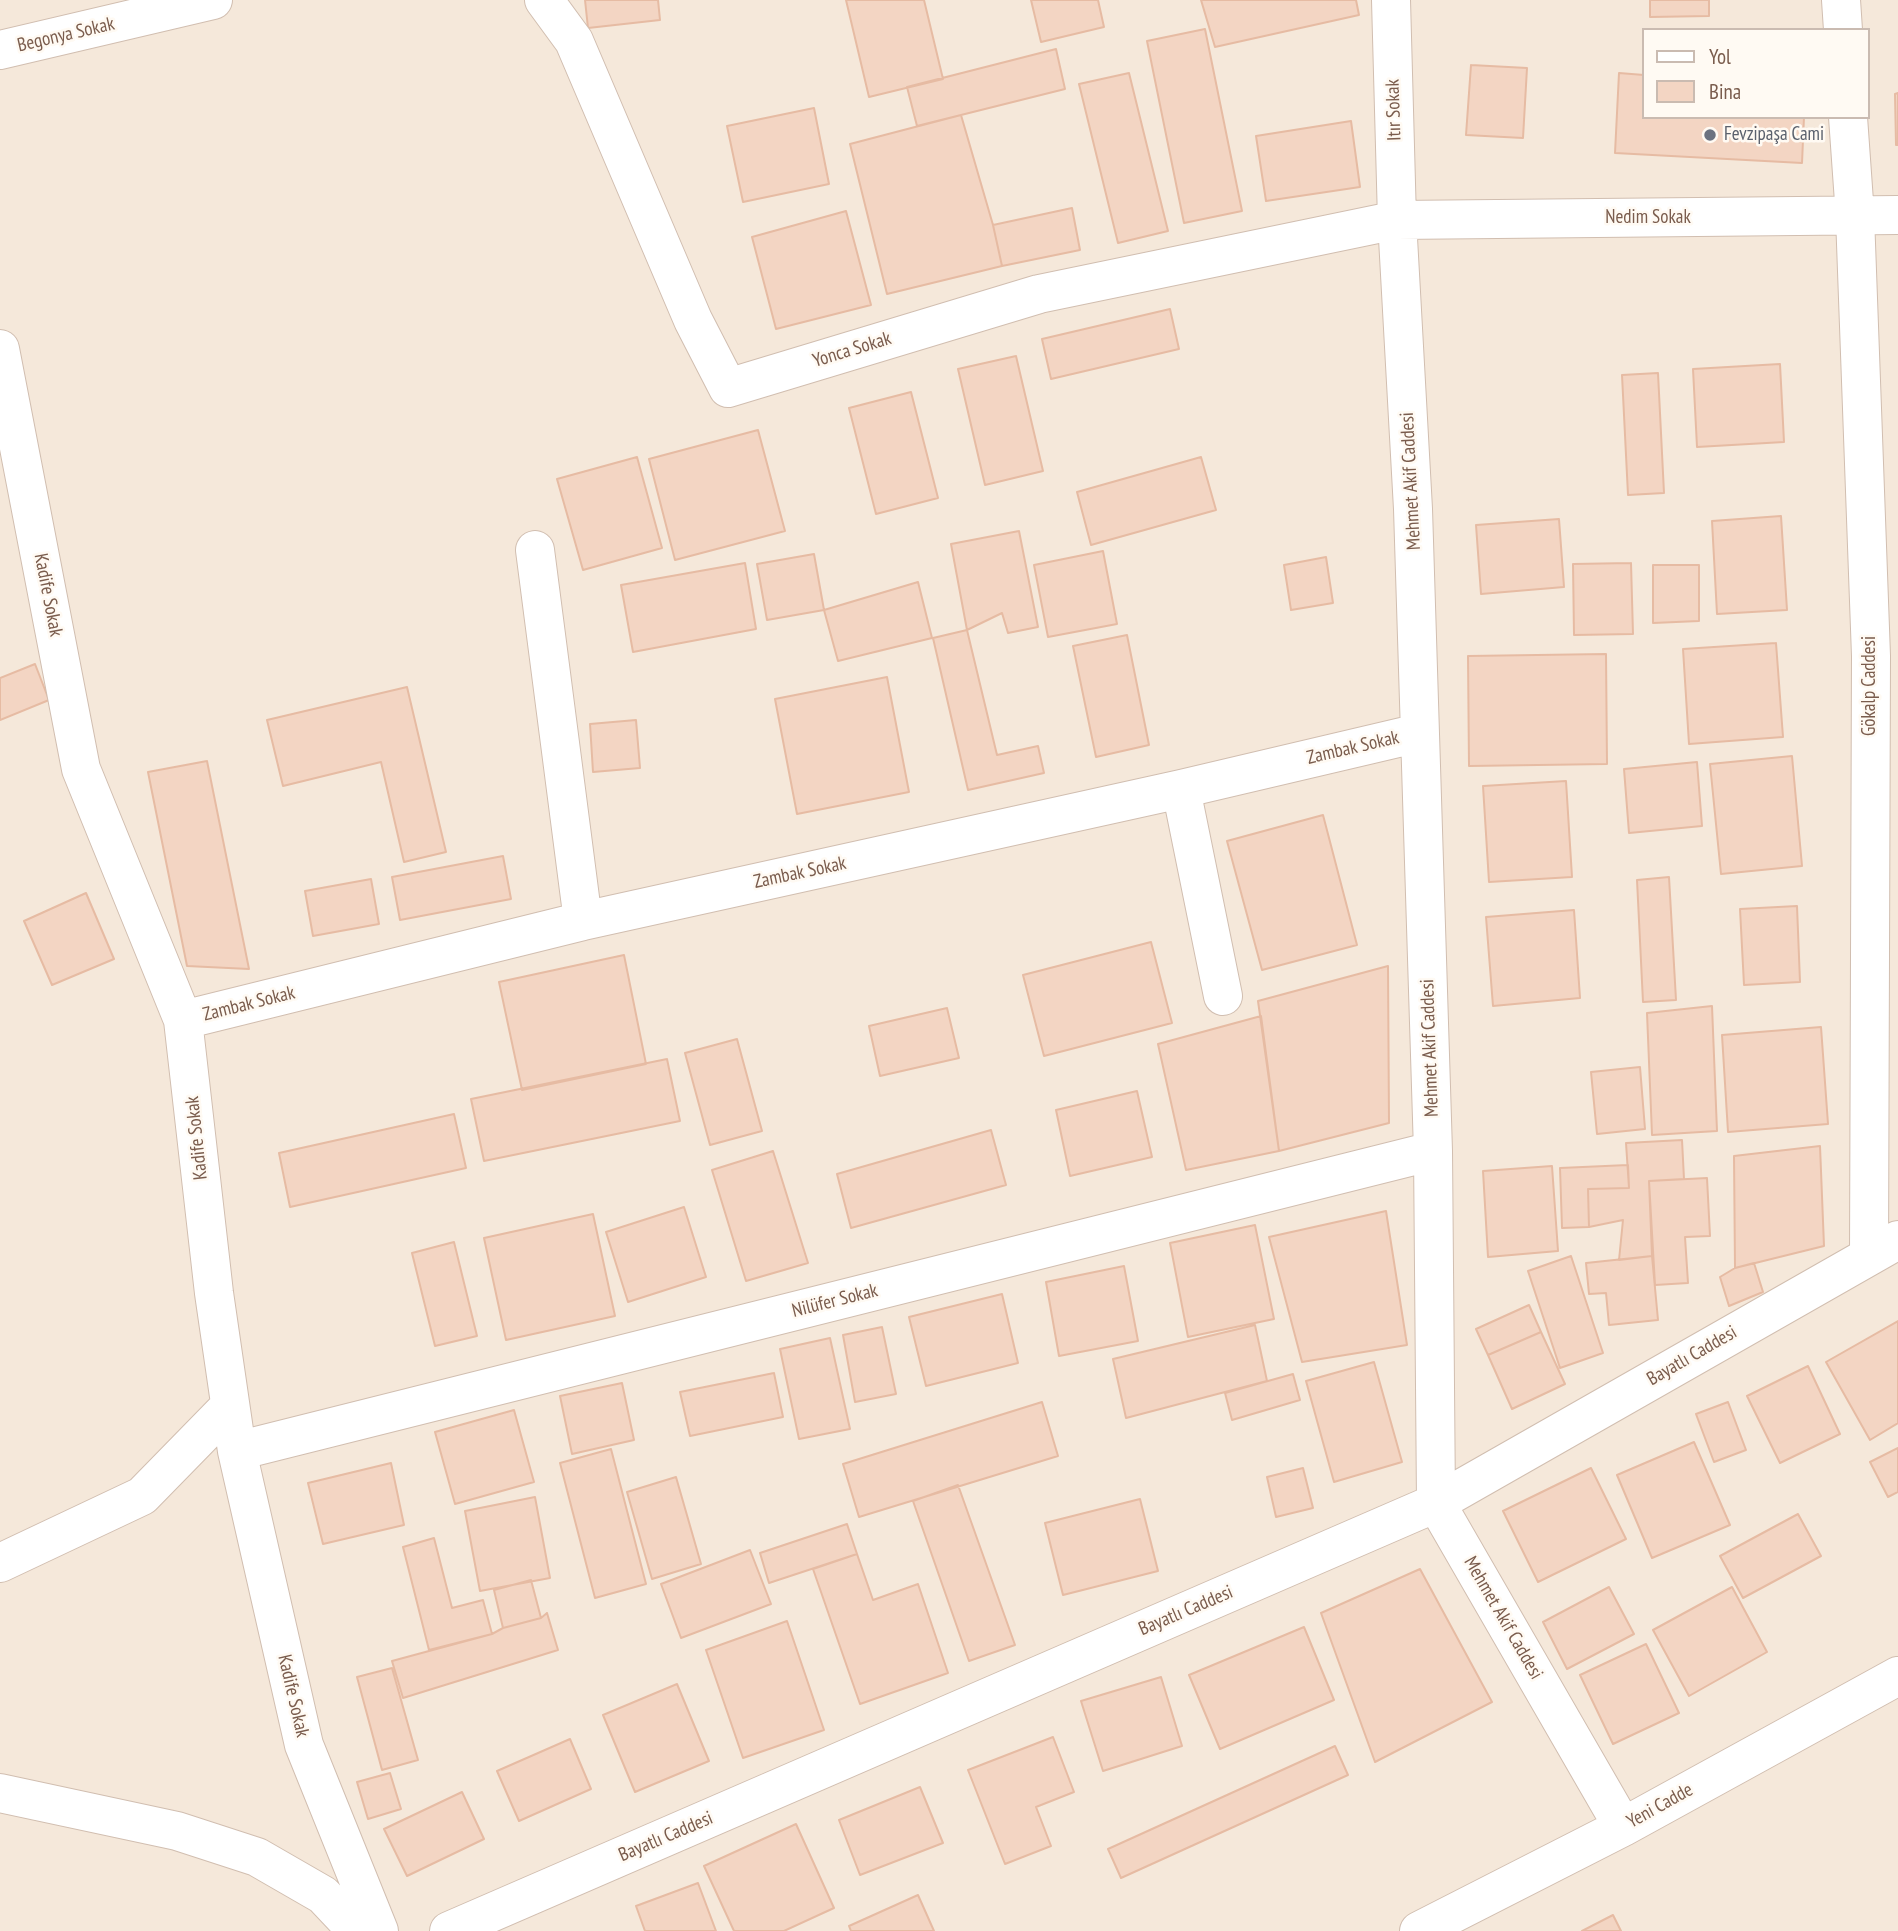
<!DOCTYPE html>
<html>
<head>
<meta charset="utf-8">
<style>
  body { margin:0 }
  #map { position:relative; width:1898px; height:1931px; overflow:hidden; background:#fdf6ec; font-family:"PT Sans Narrow",sans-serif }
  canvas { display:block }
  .legend { position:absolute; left:1642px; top:28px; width:228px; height:91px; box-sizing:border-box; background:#fffaf3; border:2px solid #cabbb1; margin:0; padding:9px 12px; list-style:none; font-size:21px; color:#7a5c4d }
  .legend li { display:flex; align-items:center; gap:14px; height:35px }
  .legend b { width:35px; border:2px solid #cabbb1 }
</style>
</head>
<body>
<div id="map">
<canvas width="1898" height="1931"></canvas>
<ul class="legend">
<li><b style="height:9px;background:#fff"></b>Yol</li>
<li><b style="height:19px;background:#f3d5c3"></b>Bina</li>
</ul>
</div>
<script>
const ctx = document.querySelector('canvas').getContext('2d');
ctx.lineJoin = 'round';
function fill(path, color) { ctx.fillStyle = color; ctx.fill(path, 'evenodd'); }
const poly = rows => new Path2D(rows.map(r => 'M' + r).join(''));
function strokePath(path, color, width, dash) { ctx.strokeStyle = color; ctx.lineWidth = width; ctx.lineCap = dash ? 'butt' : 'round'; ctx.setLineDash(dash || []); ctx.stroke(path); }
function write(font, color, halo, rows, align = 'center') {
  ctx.font = font + ' "PT Sans Narrow",sans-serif'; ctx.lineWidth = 5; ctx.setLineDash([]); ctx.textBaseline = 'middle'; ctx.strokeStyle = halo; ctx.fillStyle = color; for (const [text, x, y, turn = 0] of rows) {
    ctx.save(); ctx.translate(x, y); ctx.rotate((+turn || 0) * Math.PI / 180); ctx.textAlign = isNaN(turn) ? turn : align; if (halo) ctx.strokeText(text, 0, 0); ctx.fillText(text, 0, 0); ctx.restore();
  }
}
const residential = poly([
  [0,0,1898,0,1898,1931,0,1931],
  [1644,30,1868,30,1868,117,1644,117]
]);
const building = poly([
  [585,0,658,0,660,20,588,28,585,0],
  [846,0,924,0,943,79,869,97,846,0],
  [1031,0,1098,0,1104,27,1041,42,1031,0],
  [1201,0,1356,0,1359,15,1215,47,1201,0],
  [1650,0,1709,0,1709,16,1650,17,1650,0],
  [1205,29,1242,211,1184,223,1147,41,1205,29],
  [1056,49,1065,89,917,126,907,87,1056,49],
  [1471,65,1527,68,1523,138,1466,135,1471,65],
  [1129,73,1168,231,1118,243,1079,84,1129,73],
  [1619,73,1644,75,1644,117,1804,117,1802,163,1615,153,1619,73],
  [1898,93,1898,145,1896,145,1895,94,1898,93],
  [814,108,829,184,743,202,727,126,814,108],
  [961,115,993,225,1002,266,887,294,850,144,961,115],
  [1351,121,1360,187,1266,201,1256,136,1351,121],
  [1072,208,1080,250,1002,266,993,225,1072,208],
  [846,211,871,305,776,329,752,237,846,211],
  [1170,309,1179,349,1051,379,1042,339,1170,309],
  [1016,356,1043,471,985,485,958,369,1016,356],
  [1780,364,1784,442,1697,447,1693,369,1780,364],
  [1658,373,1664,493,1628,495,1622,375,1658,373],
  [911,392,938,498,876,514,849,408,911,392],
  [758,430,785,531,675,560,649,459,758,430],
  [637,457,662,548,583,570,557,479,637,457],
  [1201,457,1216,510,1091,545,1077,492,1201,457],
  [1781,516,1787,610,1717,614,1712,521,1781,516],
  [1559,519,1564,587,1481,594,1476,525,1559,519],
  [1019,531,1038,627,1008,633,1002,613,967,630,951,544,1019,531],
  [1103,551,1117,624,1048,637,1034,565,1103,551],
  [814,554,824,610,767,620,757,564,814,554],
  [1326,557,1333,603,1291,610,1284,565,1326,557],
  [745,563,756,629,633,652,621,585,745,563],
  [1631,563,1633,634,1574,635,1573,564,1631,563],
  [1653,565,1699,565,1699,621,1653,623,1653,565],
  [918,582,932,638,838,661,824,610,918,582],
  [967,630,997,755,1038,746,1044,773,968,790,933,638,967,630],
  [1127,635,1149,745,1096,757,1073,646,1127,635],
  [1776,643,1783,737,1689,744,1683,649,1776,643],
  [1606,654,1607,764,1469,766,1468,656,1606,654],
  [35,664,49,700,0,720,0,678,35,664],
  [887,677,909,792,797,814,775,699,887,677],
  [407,687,446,852,404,862,381,762,283,786,267,720,407,687],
  [636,720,640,768,593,772,590,724,636,720],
  [1792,756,1802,866,1721,874,1710,764,1792,756],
  [207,761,249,969,187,966,148,772,207,761],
  [1697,762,1702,826,1629,833,1624,769,1697,762],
  [1566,781,1572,877,1489,882,1483,786,1566,781],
  [1323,815,1357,945,1262,970,1227,841,1323,815],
  [503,856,511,899,400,920,392,877,503,856],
  [1669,877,1676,1000,1643,1002,1637,880,1669,877],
  [371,879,379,924,313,936,305,891,371,879],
  [86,893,114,959,52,985,24,921,86,893],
  [1797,906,1800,982,1744,985,1740,909,1797,906],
  [1574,910,1580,998,1493,1006,1486,917,1574,910],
  [1151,942,1172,1023,1044,1056,1023,975,1151,942],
  [624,955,646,1064,522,1090,499,982,624,955],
  [1388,966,1389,1123,1279,1151,1258,1001,1388,966],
  [1712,1006,1717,1131,1652,1135,1647,1013,1712,1006],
  [947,1008,959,1058,880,1076,869,1026,947,1008],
  [1261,1016,1279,1151,1186,1170,1158,1044,1261,1016],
  [1821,1027,1828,1124,1728,1132,1722,1035,1821,1027],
  [737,1039,762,1131,710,1145,685,1053,737,1039],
  [667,1059,680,1121,484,1161,471,1099,667,1059],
  [1640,1067,1645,1129,1597,1134,1591,1072,1640,1067],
  [1137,1091,1152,1157,1070,1176,1056,1110,1137,1091],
  [454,1114,466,1168,290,1207,279,1153,454,1114],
  [991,1130,1006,1185,851,1228,837,1174,991,1130],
  [1682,1140,1684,1179,1649,1181,1652,1256,1619,1260,1623,1220,1589,1227,1588,1189,1629,1188,1626,1143,1682,1140],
  [1820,1146,1824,1246,1735,1268,1734,1156,1820,1146],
  [773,1151,808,1263,746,1281,712,1170,773,1151],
  [1628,1165,1629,1188,1588,1189,1589,1227,1562,1228,1560,1168,1628,1165],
  [1552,1166,1558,1251,1488,1257,1483,1171,1552,1166],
  [1707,1178,1710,1236,1685,1237,1688,1283,1655,1285,1649,1181,1707,1178],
  [684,1207,706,1277,628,1302,606,1232,684,1207],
  [1386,1211,1407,1345,1302,1362,1269,1237,1386,1211],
  [593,1214,615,1316,506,1340,484,1238,593,1214],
  [1255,1225,1274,1319,1188,1337,1170,1243,1255,1225],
  [454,1242,477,1336,435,1346,412,1253,454,1242],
  [1571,1256,1603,1353,1560,1368,1528,1271,1571,1256],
  [1652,1256,1658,1320,1609,1325,1606,1293,1589,1294,1586,1263,1652,1256],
  [1754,1263,1763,1292,1729,1306,1720,1277,1735,1268,1754,1263],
  [1124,1266,1138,1341,1059,1356,1046,1282,1124,1266],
  [1002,1294,1018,1363,926,1386,909,1317,1002,1294],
  [1529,1305,1541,1332,1488,1355,1476,1329,1529,1305],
  [1898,1321,1898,1423,1870,1440,1826,1362,1898,1321],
  [1255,1325,1267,1381,1126,1418,1113,1359,1255,1325],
  [882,1327,896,1394,855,1402,843,1335,882,1327],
  [1541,1332,1565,1384,1512,1409,1488,1355,1541,1332],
  [830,1338,850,1429,799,1439,780,1349,830,1338],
  [1374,1362,1402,1462,1334,1482,1306,1381,1374,1362],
  [1808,1366,1840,1434,1780,1463,1747,1396,1808,1366],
  [774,1373,783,1417,690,1436,680,1392,774,1373],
  [1293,1374,1300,1400,1232,1420,1225,1393,1293,1374],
  [622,1383,634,1440,572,1454,560,1396,622,1383],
  [1042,1402,1058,1456,859,1517,843,1464,1042,1402],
  [1728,1402,1746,1450,1714,1462,1696,1414,1728,1402],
  [514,1410,534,1482,455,1504,435,1432,514,1410],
  [1694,1442,1730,1525,1652,1558,1617,1475,1694,1442],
  [1898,1448,1898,1492,1888,1497,1870,1462,1898,1448],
  [611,1449,646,1584,595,1598,560,1463,611,1449],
  [391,1463,404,1525,323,1544,308,1483,391,1463],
  [1303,1468,1313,1508,1276,1517,1267,1477,1303,1468],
  [1591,1468,1626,1539,1538,1582,1503,1511,1591,1468],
  [676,1477,701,1564,652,1579,627,1492,676,1477],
  [958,1485,1015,1645,969,1661,913,1501,958,1485],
  [535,1497,550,1578,480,1591,465,1511,535,1497],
  [1140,1499,1158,1571,1063,1595,1045,1523,1140,1499],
  [1798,1514,1821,1556,1743,1598,1720,1556,1798,1514],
  [847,1524,857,1554,769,1583,760,1553,847,1524],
  [434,1538,452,1608,483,1600,492,1634,429,1650,403,1547,434,1538],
  [750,1550,771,1604,681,1638,661,1584,750,1550],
  [857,1554,873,1600,918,1584,948,1673,860,1704,813,1569,857,1554],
  [1420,1569,1492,1702,1375,1762,1321,1613,1420,1569],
  [531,1580,541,1618,503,1628,494,1590,531,1580],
  [1609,1587,1634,1634,1567,1669,1543,1622,1609,1587],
  [1732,1587,1767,1652,1689,1696,1653,1630,1732,1587],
  [547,1613,558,1650,403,1698,392,1661,492,1634,503,1628,541,1618,547,1613],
  [787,1621,824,1730,743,1758,706,1650,787,1621],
  [1304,1627,1334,1700,1220,1749,1189,1675,1304,1627],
  [1646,1644,1679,1713,1613,1744,1580,1675,1646,1644],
  [392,1668,418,1760,382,1770,357,1677,392,1668],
  [1161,1677,1182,1746,1103,1771,1081,1701,1161,1677],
  [677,1684,709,1761,635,1792,603,1715,677,1684],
  [1053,1737,1074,1792,1036,1807,1051,1846,1005,1864,968,1770,1053,1737],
  [570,1739,591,1789,519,1821,497,1771,570,1739],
  [1335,1746,1348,1775,1121,1878,1108,1849,1335,1746],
  [390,1773,401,1809,368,1819,357,1782,390,1773],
  [920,1787,943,1843,860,1875,839,1820,920,1787],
  [462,1792,484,1839,407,1876,384,1829,462,1792],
  [796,1824,834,1908,784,1931,734,1931,704,1866,796,1824],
  [698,1883,716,1931,645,1931,636,1906,698,1883],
  [918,1895,934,1931,851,1931,849,1926,918,1895],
  [1613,1915,1621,1931,1582,1931,1613,1915]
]);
const minor = poly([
  [544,0,574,41,693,320,728,388,1039,294,1397,220,1898,215],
  [1391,0,1397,220,1413,509,1433,1151,1436,1503,1623,1827],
  [1841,0,1843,30],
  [0,50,213,0],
  [1848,117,1855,216,1871,656,1869,1255],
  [0,349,81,769,183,1020,214,1293,237,1451,304,1745,379,1931],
  [535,550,583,921],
  [1181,789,1223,996],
  [183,1020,583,921,1181,789,1419,733],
  [237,1451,1433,1151],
  [0,1563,142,1496,230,1406],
  [0,1793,177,1831,257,1857,323,1895,357,1931],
  [449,1931,1436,1503,1898,1240],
  [1419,1931,1623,1827,1898,1676]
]);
const markers = [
  [1710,135,7,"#6b7280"]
];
const streetNames = [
  ["Begonya Sokak",66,35,-13],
  ["Itır Sokak",1394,110,-92],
  ["Nedim Sokak",1648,218],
  ["Yonca Sokak",852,350,-17],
  ["Mehmet Akif Caddesi",1411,481,-93],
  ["Kadife Sokak",48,595,79],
  ["Gökalp Caddesi",1870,686,-90],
  ["Zambak Sokak",1353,748,-13],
  ["Zambak Sokak",800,873,-12],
  ["Zambak Sokak",249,1004,-14],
  ["Mehmet Akif Caddesi",1430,1048,-92],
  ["Kadife Sokak",197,1138,-96],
  ["Nilüfer Sokak",835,1301,-14],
  ["Bayatlı Caddesi",1692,1356,-30],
  ["Bayatlı Caddesi",1186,1611,-23],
  ["Mehmet Akif Caddesi",1503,1618,60],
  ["Kadife Sokak",293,1696,77],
  ["Yeni Cadde",1660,1806,-29],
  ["Bayatlı Caddesi",666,1837,-23]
];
const worshipNames = [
  ["Fevzipaşa Cami",1724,135]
];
fill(residential, '#f5e8da');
fill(building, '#f3d5c3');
strokePath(building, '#e6bba3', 2);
strokePath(minor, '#d1beb0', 40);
strokePath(minor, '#fff', 38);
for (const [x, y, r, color] of markers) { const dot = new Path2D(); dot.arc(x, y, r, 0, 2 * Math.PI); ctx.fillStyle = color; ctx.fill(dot); strokePath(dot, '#fffaf3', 2.5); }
write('19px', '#7a5c4d', '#fffaf3', streetNames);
write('19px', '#5b616d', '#fffaf3', worshipNames, 'left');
</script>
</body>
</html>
